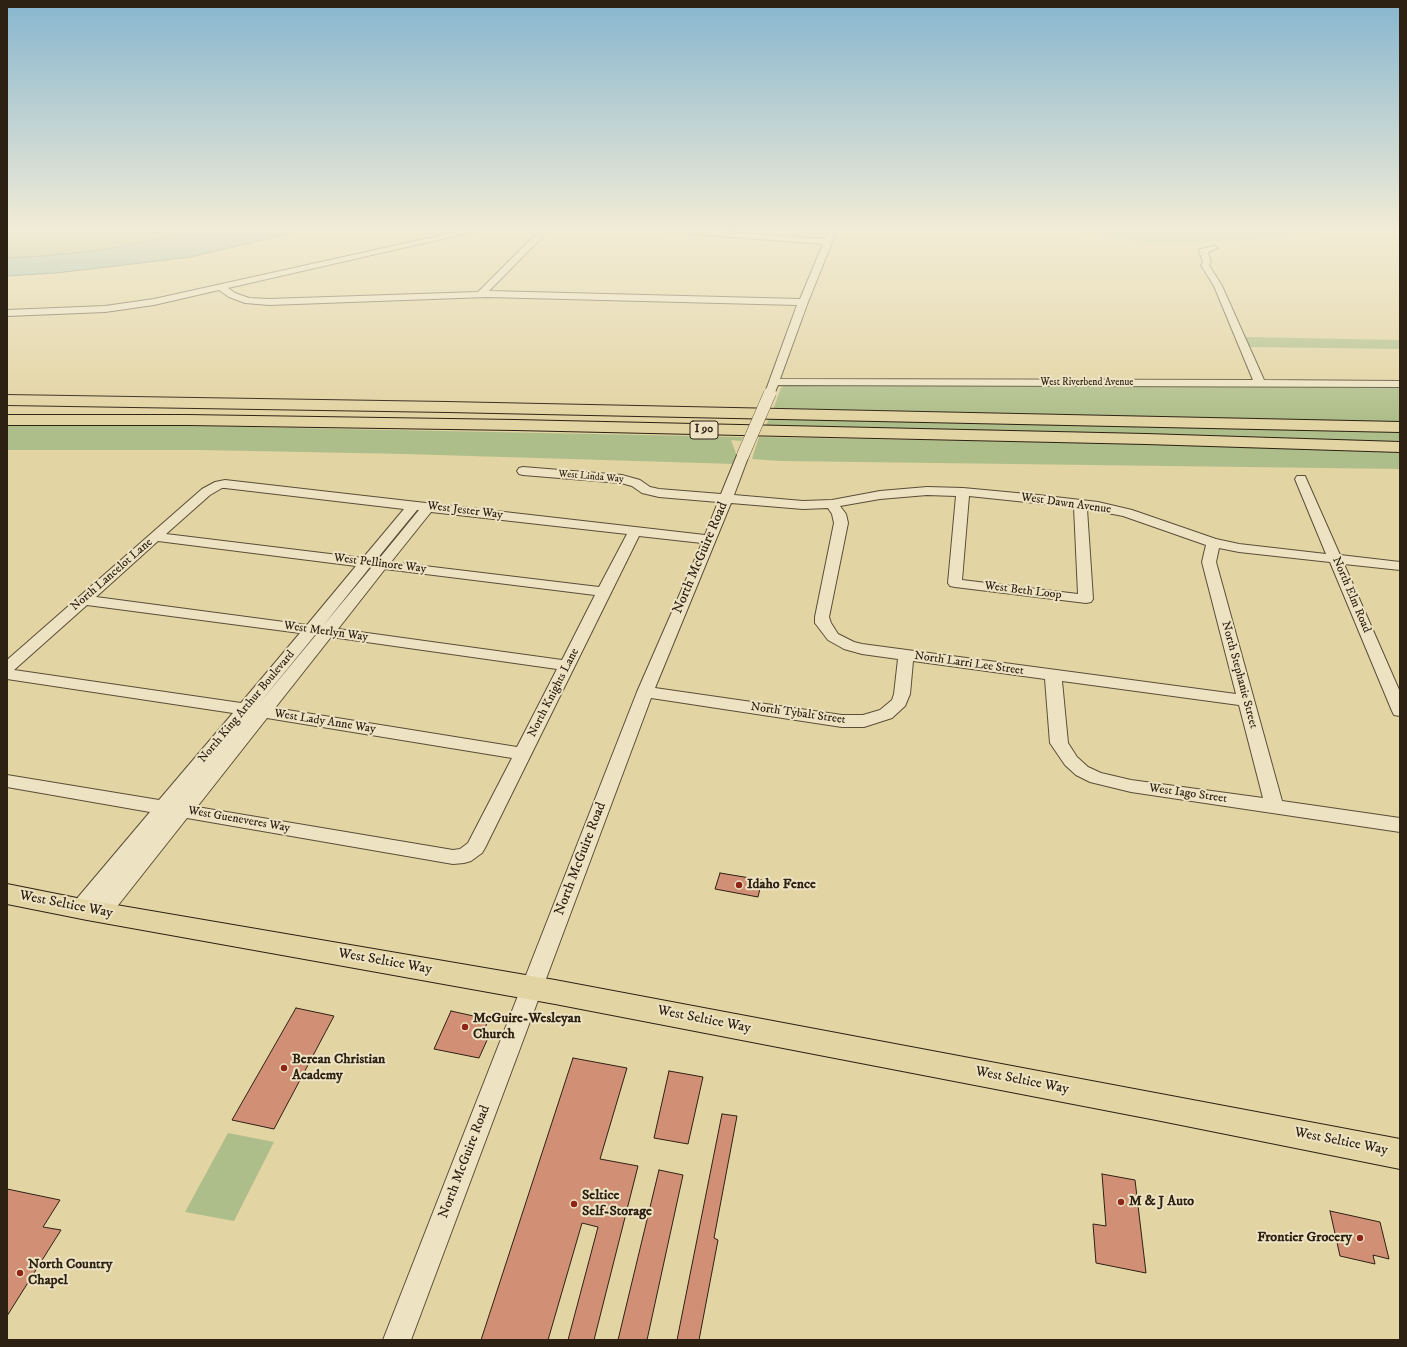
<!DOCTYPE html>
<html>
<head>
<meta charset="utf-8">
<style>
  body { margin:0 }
  #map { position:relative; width:1407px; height:1347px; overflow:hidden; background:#e3d4a3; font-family:"IM FELL DW Pica",serif }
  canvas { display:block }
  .frame { position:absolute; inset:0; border:8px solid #2d2113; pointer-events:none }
</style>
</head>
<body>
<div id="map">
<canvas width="1407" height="1347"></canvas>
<div class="frame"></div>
</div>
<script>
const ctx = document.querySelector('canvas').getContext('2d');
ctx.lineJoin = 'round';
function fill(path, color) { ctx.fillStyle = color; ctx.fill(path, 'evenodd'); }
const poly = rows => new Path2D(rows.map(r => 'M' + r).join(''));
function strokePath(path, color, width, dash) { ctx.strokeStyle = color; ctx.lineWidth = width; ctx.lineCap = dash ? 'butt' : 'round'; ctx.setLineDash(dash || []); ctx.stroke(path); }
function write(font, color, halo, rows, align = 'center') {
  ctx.font = font + ' "IM FELL DW Pica",serif'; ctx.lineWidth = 4; ctx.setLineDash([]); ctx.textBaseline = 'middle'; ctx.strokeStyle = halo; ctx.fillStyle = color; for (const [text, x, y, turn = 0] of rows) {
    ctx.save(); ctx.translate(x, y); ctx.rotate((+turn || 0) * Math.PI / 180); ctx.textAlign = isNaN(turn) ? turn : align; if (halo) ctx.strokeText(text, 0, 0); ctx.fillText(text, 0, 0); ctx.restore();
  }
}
const green = poly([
  [7,230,207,230,101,250,42,256,7,258],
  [1072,230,1334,230,1268,238,1194,243,1148,243],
  [1245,337,1400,340,1400,349,1250,347],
  [784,385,1400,387,1400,423,773,410,781,388],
  [770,418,1400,431,1400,444,764,428],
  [7,425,146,425,743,437,741,441,731,440,737,456,735,464,405,454,201,450,7,450],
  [759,437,1191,445,1400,451,1400,469,781,461,752,459],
  [228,1133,274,1142,234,1221,185,1212]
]);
const water = poly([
  [207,230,305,230,191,257,56,273,7,276,7,258,42,256,101,250,207,230]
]);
const building = poly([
  [720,873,762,880,758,897,715,889,720,873],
  [296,1008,334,1016,274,1129,232,1120,296,1008],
  [451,1011,478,1017,480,1013,490,1015,482,1036,488,1038,479,1058,434,1049,451,1011],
  [573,1058,627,1068,600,1159,638,1166,594,1340,568,1340,598,1227,582,1223,548,1340,481,1340,573,1058],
  [669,1071,703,1077,688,1144,654,1138,669,1071],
  [722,1114,737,1116,714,1238,718,1240,699,1340,677,1340,722,1114],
  [659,1170,683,1175,647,1340,618,1340,659,1170],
  [1102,1174,1135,1180,1146,1273,1096,1263,1093,1224,1106,1226,1102,1174],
  [7,1189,60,1200,43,1227,61,1230,7,1316,7,1189],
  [1330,1211,1380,1222,1389,1259,1373,1255,1375,1264,1340,1256,1330,1211]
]);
const minor = poly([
  [465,230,481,230,228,288,235,293,249,298,269,299,478,292,540,230,549,230,489,291,800,299,823,244,667,232,663,230,704,230,825,239,829,230,837,230,808,302,780,379,1253,380,1214,286,1201,265,1203,262,1199,251,1200,249,1214,246,1218,248,1208,252,1211,262,1209,265,1222,286,1264,380,1400,381,1400,387,778,385,775,392,767,392,766,390,797,305,487,297,269,305,245,303,229,297,219,290,154,305,105,312,7,316,7,310,105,306,154,299,465,230],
  [743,451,747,452,749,455,734,495,803,501,832,500,880,491,927,487,963,488,1038,495,1098,502,1132,510,1216,539,1239,544,1326,554,1295,479,1297,476,1305,476,1340,555,1400,562,1400,570,1344,564,1400,692,1400,716,1394,715,1392,711,1330,562,1239,552,1219,548,1216,562,1282,801,1400,818,1400,832,1131,792,1090,782,1076,775,1065,765,1050,743,1045,679,913,661,910,694,905,706,892,718,864,727,842,727,651,698,411,1340,383,1340,637,692,702,543,639,536,485,848,482,853,471,861,464,863,453,864,187,818,108,918,101,920,94,918,91,912,93,908,88,914,81,916,74,914,71,908,74,902,150,812,7,787,7,775,159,800,233,713,7,679,7,660,202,489,215,482,225,480,705,535,718,502,659,497,642,493,632,486,621,483,523,475,519,474,517,471,519,468,523,467,622,475,640,480,650,487,659,489,721,494,737,455,739,452,743,451],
  [222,488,225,488,404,509,363,558,166,534,210,495,222,488],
  [927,495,956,496,948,583,950,586,955,587,1086,603,1091,602,1093,599,1087,509,1123,516,1206,545,1202,562,1236,694,862,644,854,642,838,634,831,623,829,617,848,523,846,514,840,506,880,499,927,495],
  [969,496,1074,507,1078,594,962,580,969,496],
  [731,503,803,509,828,508,832,514,834,523,815,617,815,623,828,640,844,649,862,654,898,659,894,694,892,700,880,710,863,715,842,715,655,688,731,503],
  [417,510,419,510,378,560,376,560,417,510],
  [431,512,627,534,599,587,391,562,431,512],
  [158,541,356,566,307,625,96,597,158,541],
  [370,567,371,568,322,627,370,567],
  [385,569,595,595,562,660,338,629,385,569],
  [87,605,300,633,241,703,14,670,87,605],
  [315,635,316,635,257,706,315,635],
  [331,637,557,669,517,747,275,708,331,637],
  [1062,681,1239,705,1263,798,1131,780,1101,773,1088,767,1077,757,1068,743,1062,681],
  [267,718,512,758,468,843,460,849,453,850,197,807,267,718]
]);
const major = poly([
  [7,884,87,900,555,980,1400,1139,1400,1169,1156,1120,555,1004,87,920,7,904,7,884]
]);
const highway = poly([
  [7,395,447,402,1400,422,1400,432,447,412,7,405,7,395],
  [7,415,187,415,515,420,1146,434,1400,442,1400,452,1146,444,515,430,187,425,7,425,7,415]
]);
const minorBridge = poly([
  [743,455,770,393]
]);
const markers = [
  [739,885,4,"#8f2418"],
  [465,1027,4,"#8f2418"],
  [284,1068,4,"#8f2418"],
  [1121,1202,4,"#8f2418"],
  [574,1204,4,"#8f2418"],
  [1360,1238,4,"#8f2418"],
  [20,1273,4,"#8f2418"]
];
const farStreetnames = [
  ["West Riverbend Avenue",1087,383],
  ["West Linda Way",591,477,5]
];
const shields = [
  [704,430,28]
];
const shieldNames = [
  ["I 90",704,430]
];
const streetNames = [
  ["West Dawn Avenue",1066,504,8],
  ["West Jester Way",465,511,7],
  ["West Pellinore Way",380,564,7],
  ["North Lancelot Lane",112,575,-41],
  ["West Beth Loop",1023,591,7],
  ["North Elm Road",1351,595,67],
  ["West Merlyn Way",326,632,8],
  ["North Larri Lee Street",969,664,8],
  ["North Stephanie Street",1239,675,75],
  ["North Knights Lane",554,693,-63],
  ["North King Arthur Boulevard",247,707,-50],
  ["North Tybalt Street",798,714,8],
  ["West Lady Anne Way",325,722,9],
  ["West Iago Street",1188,794,8],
  ["West Gueneveres Way",239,820,10]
];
const nearStreetnames = [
  ["North McGuire Road",701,558,-67],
  ["North McGuire Road",581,859,-69],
  ["West Seltice Way",66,905,11],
  ["West Seltice Way",385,962,10],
  ["West Seltice Way",704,1020,11],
  ["West Seltice Way",1022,1081,11],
  ["West Seltice Way",1341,1142,11],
  ["North McGuire Road",465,1162,-69]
];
const nearPoinames = [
  ["Idaho Fence",747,885],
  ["McGuire-Wesleyan",473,1019],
  ["Church",473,1035],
  ["Berean Christian",292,1060],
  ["Academy",292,1076],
  ["Seltice",582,1196],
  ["Self-Storage",582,1212],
  ["M & J Auto",1129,1202],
  ["Frontier Grocery",1352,1238,"right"],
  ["North Country",28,1265],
  ["Chapel",28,1281]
];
fill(green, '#aebe8a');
fill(water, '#95b8aa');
strokePath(water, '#6b7c6e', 1);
fill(building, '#d19076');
strokePath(building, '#2d2113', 1);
strokePath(minor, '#5a4e37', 2);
strokePath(major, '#2d2113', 2);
strokePath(highway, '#2d2113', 2);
fill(minor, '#ede3c3');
fill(major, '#e3d4a3');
fill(highway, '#e3d4a3');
strokePath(minorBridge, '#5a4e37', 13, []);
strokePath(minorBridge, '#ede3c3', 12);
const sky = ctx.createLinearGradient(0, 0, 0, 419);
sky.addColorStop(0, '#87b6cf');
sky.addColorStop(0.55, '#f2ecd6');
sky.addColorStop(1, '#f2ecd600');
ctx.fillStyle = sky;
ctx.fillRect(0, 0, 1407, 419);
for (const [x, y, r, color] of markers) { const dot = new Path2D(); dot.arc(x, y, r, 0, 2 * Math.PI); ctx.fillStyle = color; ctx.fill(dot); strokePath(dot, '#ede3c3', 1.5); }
write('10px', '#2d2113', '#ede3c3', farStreetnames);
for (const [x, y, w] of shields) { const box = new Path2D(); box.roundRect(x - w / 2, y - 9, w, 18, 3); ctx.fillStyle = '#ede3c3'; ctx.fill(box); strokePath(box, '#2d2113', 1); }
write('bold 11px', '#2d2113', null, shieldNames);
write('12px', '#2d2113', '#ede3c3', streetNames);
write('14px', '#2d2113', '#ede3c3', nearStreetnames);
write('bold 14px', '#2d2113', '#ede3c3', nearPoinames, 'left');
</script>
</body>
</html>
